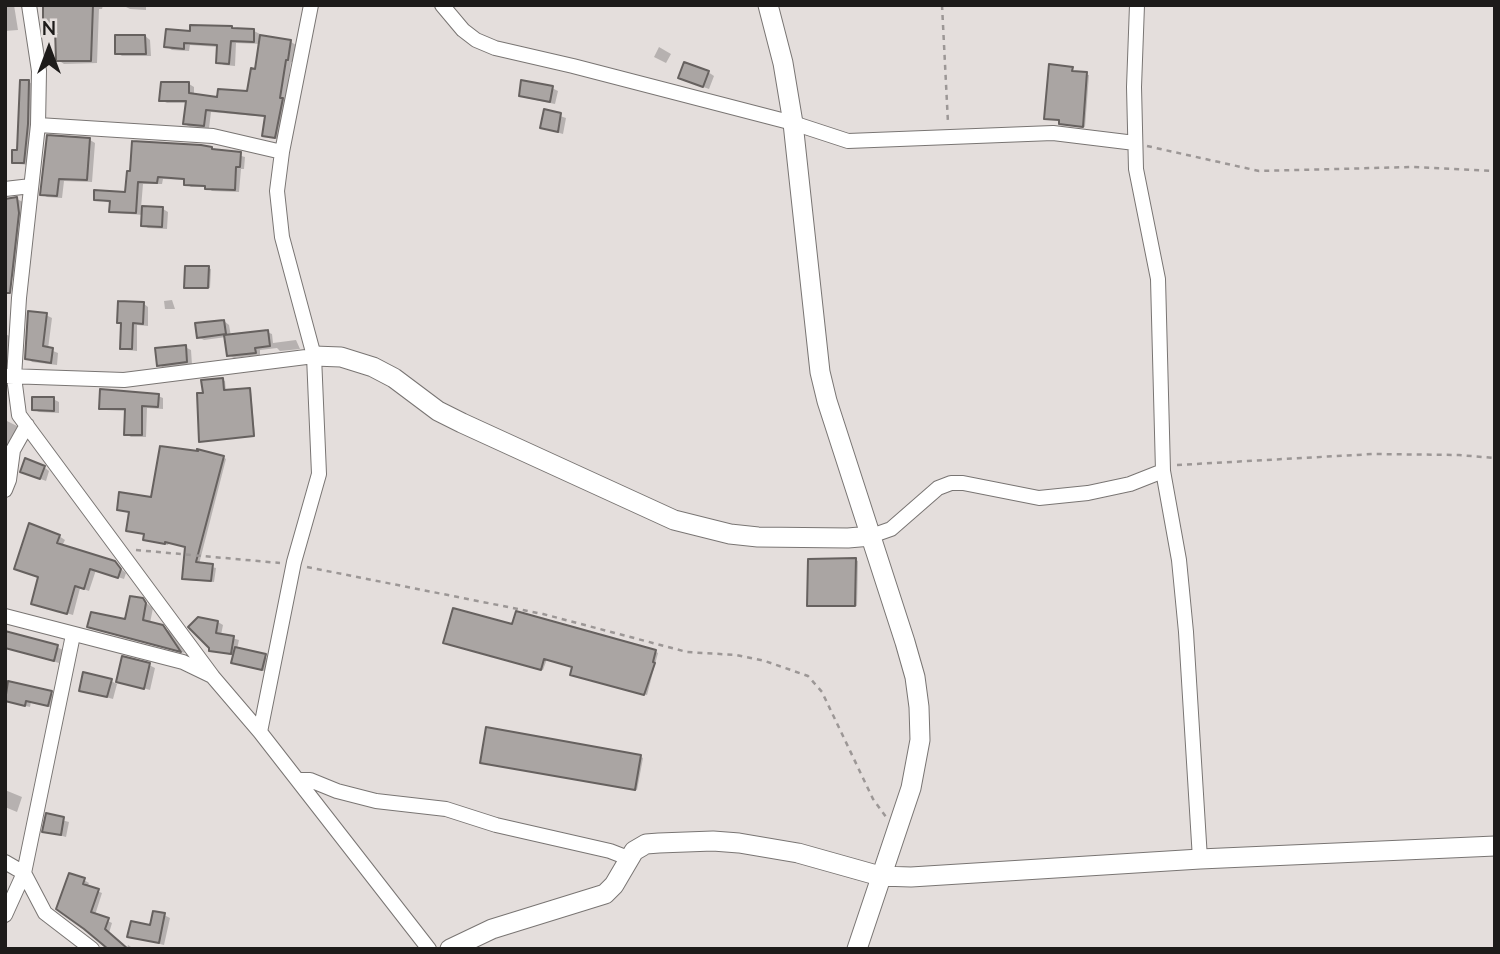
<!DOCTYPE html>
<html>
<head>
<meta charset="utf-8">
<style>
  body { margin:0 }
  #map { position:relative; width:1500px; height:954px; overflow:hidden; background:#e4dedc; font-family:Mulish,sans-serif }
  canvas { display:block }
  .frame { position:absolute; inset:0; border:7px solid #1d1b1a; pointer-events:none }
  .north { position:absolute; left:14px; top:14px; width:70px; height:70px; -webkit-text-stroke:5px #e4dedc; paint-order:stroke; rotate:0deg; font-size:19px; font-weight:700; line-height:28px; text-align:center; color:#1d1b1a }
  .north::after { content:''; display:block; margin:auto; width:24px; height:32px; background:#1d1b1a; clip-path:polygon(50% 0,100% 100%,50% 72%,0 100%) }
</style>
</head>
<body>
<div id="map">
<canvas width="1500" height="954"></canvas>
<div class="frame"></div>
<div class="north">N</div>
</div>
<script>
const ctx = document.querySelector('canvas').getContext('2d');
ctx.lineJoin = 'round';
function fill(path, color) { ctx.fillStyle = color; ctx.fill(path, 'evenodd'); }
const poly = rows => new Path2D(rows.map(r => 'M' + r).join(''));
function strokePath(path, color, width, dash) { ctx.strokeStyle = color; ctx.lineWidth = width; ctx.lineCap = dash ? 'butt' : 'round'; ctx.setLineDash(dash || []); ctx.stroke(path); }
const shadow = poly([
  [5,5,14,5,18,30,5,31],
  [70,5,103,5,102,9,99,9,97,63,64,64,58,60,57,32,45,29],
  [146,5,146,10,130,9,124,6],
  [231,27,235,30,254,31,260,34,259,37,291,42,296,45,294,62,291,62,280,140,264,135,267,117,211,112,209,128,190,127,185,124,187,103,167,103,161,100,189,84,194,87,194,95,218,99,249,93,256,71,261,44,236,43,235,66,224,65,218,62,219,47,190,45,189,51,172,50,166,46,191,33],
  [145,36,150,40,151,56,122,56,117,53],
  [659,47,671,54,666,63,654,57],
  [1072,68,1074,73,1089,75,1085,127,1063,124,1061,121,1046,118],
  [708,72,714,76,709,89,686,81],
  [29,82,34,85,29,165,19,164,14,162,19,152],
  [552,88,558,91,555,104,526,98,520,95],
  [545,111,566,118,563,134,542,128],
  [90,140,95,143,92,182,64,181,62,198,47,197,42,194],
  [212,148,245,157,244,169,241,169,239,192,212,191,207,187,191,187,186,184,186,180,163,179,162,184,143,184,141,208,163,209,168,212,167,229,148,228,143,225,143,215,116,213,111,211,111,203,96,199,127,193,128,172],
  [17,199,23,202,17,277,8,276],
  [208,268,211,269,210,288,188,288],
  [172,300,175,309,165,309,164,301],
  [144,304,148,307,148,326,137,325,137,351,127,350,122,348,122,324,119,322],
  [46,315,52,318,48,349,58,353,57,365,32,362,27,358],
  [224,321,229,325,231,336,267,332,272,334,273,343,296,340,300,349,280,351,277,348,260,350,260,355,234,358,228,355,226,337,204,340,198,337],
  [5,334,12,337,10,369,5,372],
  [185,347,191,350,192,365,164,368,159,365],
  [223,380,225,381,226,392,251,391,255,436,201,441],
  [158,396,163,398,163,409,147,408,146,437,131,437,126,434,126,411,106,410,101,408],
  [53,399,59,402,59,413,39,412,33,409],
  [5,420,19,427,5,464],
  [223,457,226,459,199,564,216,568,214,582,187,580,184,578,187,547,169,543,168,545,148,541,145,539,146,534,131,532,128,530,130,513,118,509,153,499],
  [44,467,49,471,46,481,22,472],
  [59,536,65,540,62,546,114,563,126,573,124,579,96,570,89,591,80,588,73,615,33,603,40,578,16,569],
  [856,560,858,561,857,606,809,605],
  [142,600,153,608,150,623,170,631,185,653,96,630,89,626,127,621],
  [218,622,223,625,221,635,239,640,237,649,271,659,268,672,239,665,233,662,235,656,211,650],
  [514,627,656,652,658,653,647,695,574,675,574,667,547,659,543,670,447,643],
  [57,647,63,650,59,663,5,648],
  [149,665,155,668,150,690,118,681],
  [111,681,117,684,113,699,81,690],
  [5,683,51,693,56,696,53,708,31,702,30,707,5,701],
  [641,757,643,758,637,790,484,763],
  [5,790,22,797,17,812,5,807],
  [47,816,69,822,66,837,44,831],
  [84,880,89,883,87,887,102,893,95,915,112,923,109,933,127,948,128,945,134,949,111,949,58,909],
  [164,915,170,918,164,945,129,936,151,927]
]);
const building = poly([
  [43,5,93,5,91,61,56,61,55,29,43,30,43,5],
  [190,25,232,26,232,28,254,29,254,42,231,41,229,64,216,63,217,45,184,43,184,49,164,47,166,29,190,31,190,25],
  [115,35,145,35,146,54,115,54,115,35],
  [260,35,291,40,288,60,286,60,280,98,283,98,275,138,262,136,265,116,206,110,204,126,183,124,186,101,159,101,161,82,189,82,189,93,217,97,218,89,247,91,251,68,255,69,260,35],
  [684,62,709,71,703,87,678,78,684,62],
  [1049,64,1073,67,1072,71,1087,72,1083,127,1059,124,1059,120,1044,119,1049,64],
  [20,80,29,80,28,124,24,163,12,163,12,150,17,150,20,80],
  [521,80,553,86,550,102,519,96,521,80],
  [544,109,561,113,558,132,540,128,544,109],
  [47,135,90,138,87,180,59,179,57,196,40,195,47,135],
  [132,141,201,145,212,147,212,149,241,152,240,167,236,167,235,190,205,189,205,186,184,185,184,179,158,177,157,183,138,182,136,213,109,212,110,201,94,200,94,190,125,192,127,171,130,171,132,141],
  [17,197,19,213,10,293,5,293,5,199,17,197],
  [142,206,163,207,162,227,141,226,142,206],
  [185,266,209,266,208,288,184,288,185,266],
  [118,301,144,302,143,324,133,323,132,349,120,349,121,323,117,323,118,301],
  [28,311,47,313,43,346,53,348,51,363,25,359,28,311],
  [224,320,226,334,197,338,195,323,224,320],
  [268,330,270,346,255,348,256,353,227,356,224,335,268,330],
  [186,345,187,362,157,366,155,348,186,345],
  [223,378,224,390,250,388,254,436,199,442,197,393,203,393,201,380,223,378],
  [100,389,159,394,158,407,142,406,142,435,124,435,125,409,99,409,100,389],
  [32,397,54,397,54,411,32,410,32,397],
  [160,446,198,451,197,449,224,456,196,562,213,564,211,581,182,579,185,547,165,542,165,544,143,540,144,534,126,531,129,512,117,510,119,492,151,497,160,446],
  [25,458,45,466,40,479,20,472,25,458],
  [29,523,60,535,57,543,115,561,121,569,118,578,90,569,84,589,75,586,67,614,31,604,38,577,14,569,29,523],
  [856,558,855,606,807,606,808,559,856,558],
  [130,596,143,598,146,603,143,620,163,625,181,652,87,627,91,612,125,619,130,596],
  [453,608,512,624,516,611,656,650,653,662,655,663,644,695,570,675,572,667,544,659,541,670,443,643,453,608],
  [198,617,218,621,216,633,234,636,231,654,209,651,209,648,188,627,198,617],
  [5,631,58,645,54,661,5,648,5,631],
  [235,647,266,654,262,670,231,663,235,647],
  [122,656,150,663,144,689,116,682,122,656],
  [83,672,112,679,107,697,79,691,83,672],
  [8,681,52,691,48,706,26,701,25,706,5,701,8,681],
  [486,727,641,755,635,790,480,763,486,727],
  [46,813,64,817,61,835,42,832,46,813],
  [69,873,85,878,83,884,99,889,91,912,109,918,105,929,128,949,108,949,84,929,56,909,69,873],
  [153,911,165,913,159,943,127,937,131,921,150,925,153,911]
]);
const path = poly([
  [942,5,948,123],
  [1147,146,1259,171,1412,167,1495,171],
  [1177,465,1373,454,1459,455,1495,458],
  [136,550,280,563],
  [307,567,543,614,687,652,736,655,765,661,808,676,822,692,873,799,886,817]
]);
const street = poly([
  [29,5,39,71,38,125,19,298,14,377,19,415,213,677,260,732,429,949],
  [442,5,463,30,476,40,495,48,573,66,793,123,848,141,1053,133,1135,143],
  [1137,5,1134,87,1136,169,1158,279,1163,471,1179,560,1186,632,1200,859],
  [38,125,213,136,282,152],
  [5,189,31,186],
  [7,376,124,380,314,356,282,237,277,191,282,152,311,5],
  [5,490,9,480,13,450,27,425],
  [871,536,891,529,938,488,951,483,963,483,1039,498,1088,493,1130,484,1163,471],
  [5,616,183,662,212,676],
  [260,732,294,562,319,474,314,356],
  [298,780,310,780,337,791,376,801,446,809,496,825,610,851,628,858],
  [5,862,24,873,45,913,92,949],
  [5,915,24,873,73,635]
]);
const secondary = poly([
  [768,5,783,63,793,123,820,372,827,401,905,642,915,677,919,707,920,740,911,788,857,949],
  [314,356,341,357,373,367,394,378,438,411,462,423,674,520,730,534,758,537,848,538,871,536],
  [450,949,492,929,605,894,614,885,634,851,646,844,659,843,713,841,739,843,798,853,880,876,911,877,1200,859,1495,846]
]);
fill(shadow, '#0003');
fill(building, '#aaa5a3');
strokePath(building, '#66615f', 2);
strokePath(street, '#797573', 16);
strokePath(secondary, '#797573', 21);
strokePath(path, '#9c9796', 2.5, [5, 5]);
strokePath(street, '#fff', 14);
strokePath(secondary, '#fff', 19);
</script>
</body>
</html>
